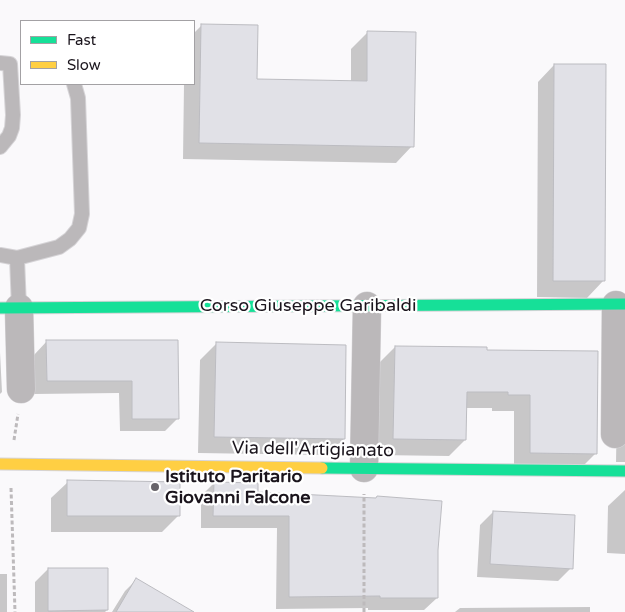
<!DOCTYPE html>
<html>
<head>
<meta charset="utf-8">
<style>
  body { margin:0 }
  #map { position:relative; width:625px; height:612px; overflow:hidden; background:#faf9fb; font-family:"Varela Round",sans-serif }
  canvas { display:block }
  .legend { position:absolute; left:20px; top:20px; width:175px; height:65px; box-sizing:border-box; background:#fff; border:1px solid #a3a1a4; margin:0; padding:6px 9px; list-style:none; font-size:15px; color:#1a141c }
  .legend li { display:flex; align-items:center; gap:10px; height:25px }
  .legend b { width:25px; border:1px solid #a3a1a4 }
</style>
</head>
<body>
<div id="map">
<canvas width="625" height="612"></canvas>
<ul class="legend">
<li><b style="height:6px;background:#16e098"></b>Fast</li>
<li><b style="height:6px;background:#ffcf43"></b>Slow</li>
</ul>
</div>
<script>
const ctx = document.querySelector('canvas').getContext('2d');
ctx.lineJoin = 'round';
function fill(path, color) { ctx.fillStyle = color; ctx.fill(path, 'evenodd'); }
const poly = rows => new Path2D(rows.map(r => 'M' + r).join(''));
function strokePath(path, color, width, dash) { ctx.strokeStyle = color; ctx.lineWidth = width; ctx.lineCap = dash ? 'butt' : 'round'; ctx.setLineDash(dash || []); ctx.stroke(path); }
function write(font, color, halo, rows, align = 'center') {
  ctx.font = font + ' "Varela Round",sans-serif'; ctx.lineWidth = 4.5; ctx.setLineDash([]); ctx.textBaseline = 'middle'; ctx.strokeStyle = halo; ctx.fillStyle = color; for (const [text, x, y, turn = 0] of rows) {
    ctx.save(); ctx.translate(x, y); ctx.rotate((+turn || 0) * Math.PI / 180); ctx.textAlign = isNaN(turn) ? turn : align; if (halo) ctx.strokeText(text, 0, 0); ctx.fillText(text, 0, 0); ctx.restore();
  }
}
const shadow = poly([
  [202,25,256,80,351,82,351,49,368,32,412,146,396,163,183,159,184,84,194,84,194,33],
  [554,65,603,281,587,298,537,297,538,82],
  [47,341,177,341,178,418,165,431,120,431,119,393,34,394,34,355],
  [625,342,625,462,616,462,618,350],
  [216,344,344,439,327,455,198,453,200,360],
  [395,347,486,351,596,453,579,470,514,469,514,411,492,411,492,408,466,408,465,440,449,456,377,455,378,364],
  [0,352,2,392,0,394],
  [68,482,179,515,162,532,51,532,51,498],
  [214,483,257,493,375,500,437,550,437,598,424,610,368,610,368,608,276,609,277,528,201,528,201,496],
  [625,490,625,554,607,553,608,506],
  [493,512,571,568,558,581,477,577,480,525],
  [48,569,107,610,105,612,35,612,35,582],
  [0,574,7,574,7,612,0,612],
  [137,579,191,612,112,612,125,591],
  [590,607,590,612,455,612,460,608]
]);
const building = poly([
  [201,24,258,25,257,79,367,81,367,31,416,32,414,147,199,143,201,24],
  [554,64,606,64,605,281,553,281,554,64],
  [46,340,178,340,179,419,132,419,132,381,47,381,46,340],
  [216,342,346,345,345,439,214,437,216,342],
  [395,346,487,347,487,350,598,351,597,454,530,453,530,395,508,395,508,392,467,392,466,440,393,439,395,346],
  [67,480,180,482,180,516,67,516,67,480],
  [214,482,258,483,258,492,376,498,377,496,442,501,438,550,438,598,380,598,380,596,289,597,289,516,213,516,214,482],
  [493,511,575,515,573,569,490,564,493,511],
  [48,568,108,568,108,610,48,611,48,568],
  [136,578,194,612,116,612,136,578]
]);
const path = poly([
  [14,440,18,414],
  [11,488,15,612],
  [364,612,364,494]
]);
const lane = poly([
  [0,63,10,64,13,115,12,128,9,136,0,147],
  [0,255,17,258,19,308],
  [17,258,59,247,70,239,79,228,82,214,78,98,74,84]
]);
const street = poly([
  [19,308,21,389],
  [615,434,616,305],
  [364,468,367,306]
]);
const fast = poly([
  [0,308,625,304],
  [322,468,625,471]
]);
const slow = poly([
  [0,464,322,468]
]);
const markers = [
  [155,487,5,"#68646a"]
];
const streetNames = [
  ["Corso Giuseppe Garibaldi",308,306],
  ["Via dell'Artigianato",313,450,1]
];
const poiNames = [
  ["Istituto Paritario",165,477],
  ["Giovanni Falcone",165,498]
];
fill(shadow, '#0003');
fill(building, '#e1e1e7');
strokePath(building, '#bcbcc1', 1);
strokePath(lane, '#d6d4d7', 16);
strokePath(street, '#d6d4d7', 29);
strokePath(fast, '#d6d4d7', 13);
strokePath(slow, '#d6d4d7', 13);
strokePath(path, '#bdbabc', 3, [4, 2.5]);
strokePath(lane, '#bbb8ba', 14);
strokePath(street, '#bbb8ba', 28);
strokePath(fast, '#16e098', 11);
strokePath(slow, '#ffcf43', 11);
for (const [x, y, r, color] of markers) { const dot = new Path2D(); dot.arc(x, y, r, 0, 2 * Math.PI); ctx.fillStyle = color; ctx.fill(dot); strokePath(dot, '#fff', 2); }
write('18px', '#1a141c', '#fff', streetNames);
write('bold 18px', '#1a141c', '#fff', poiNames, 'left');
</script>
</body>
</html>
